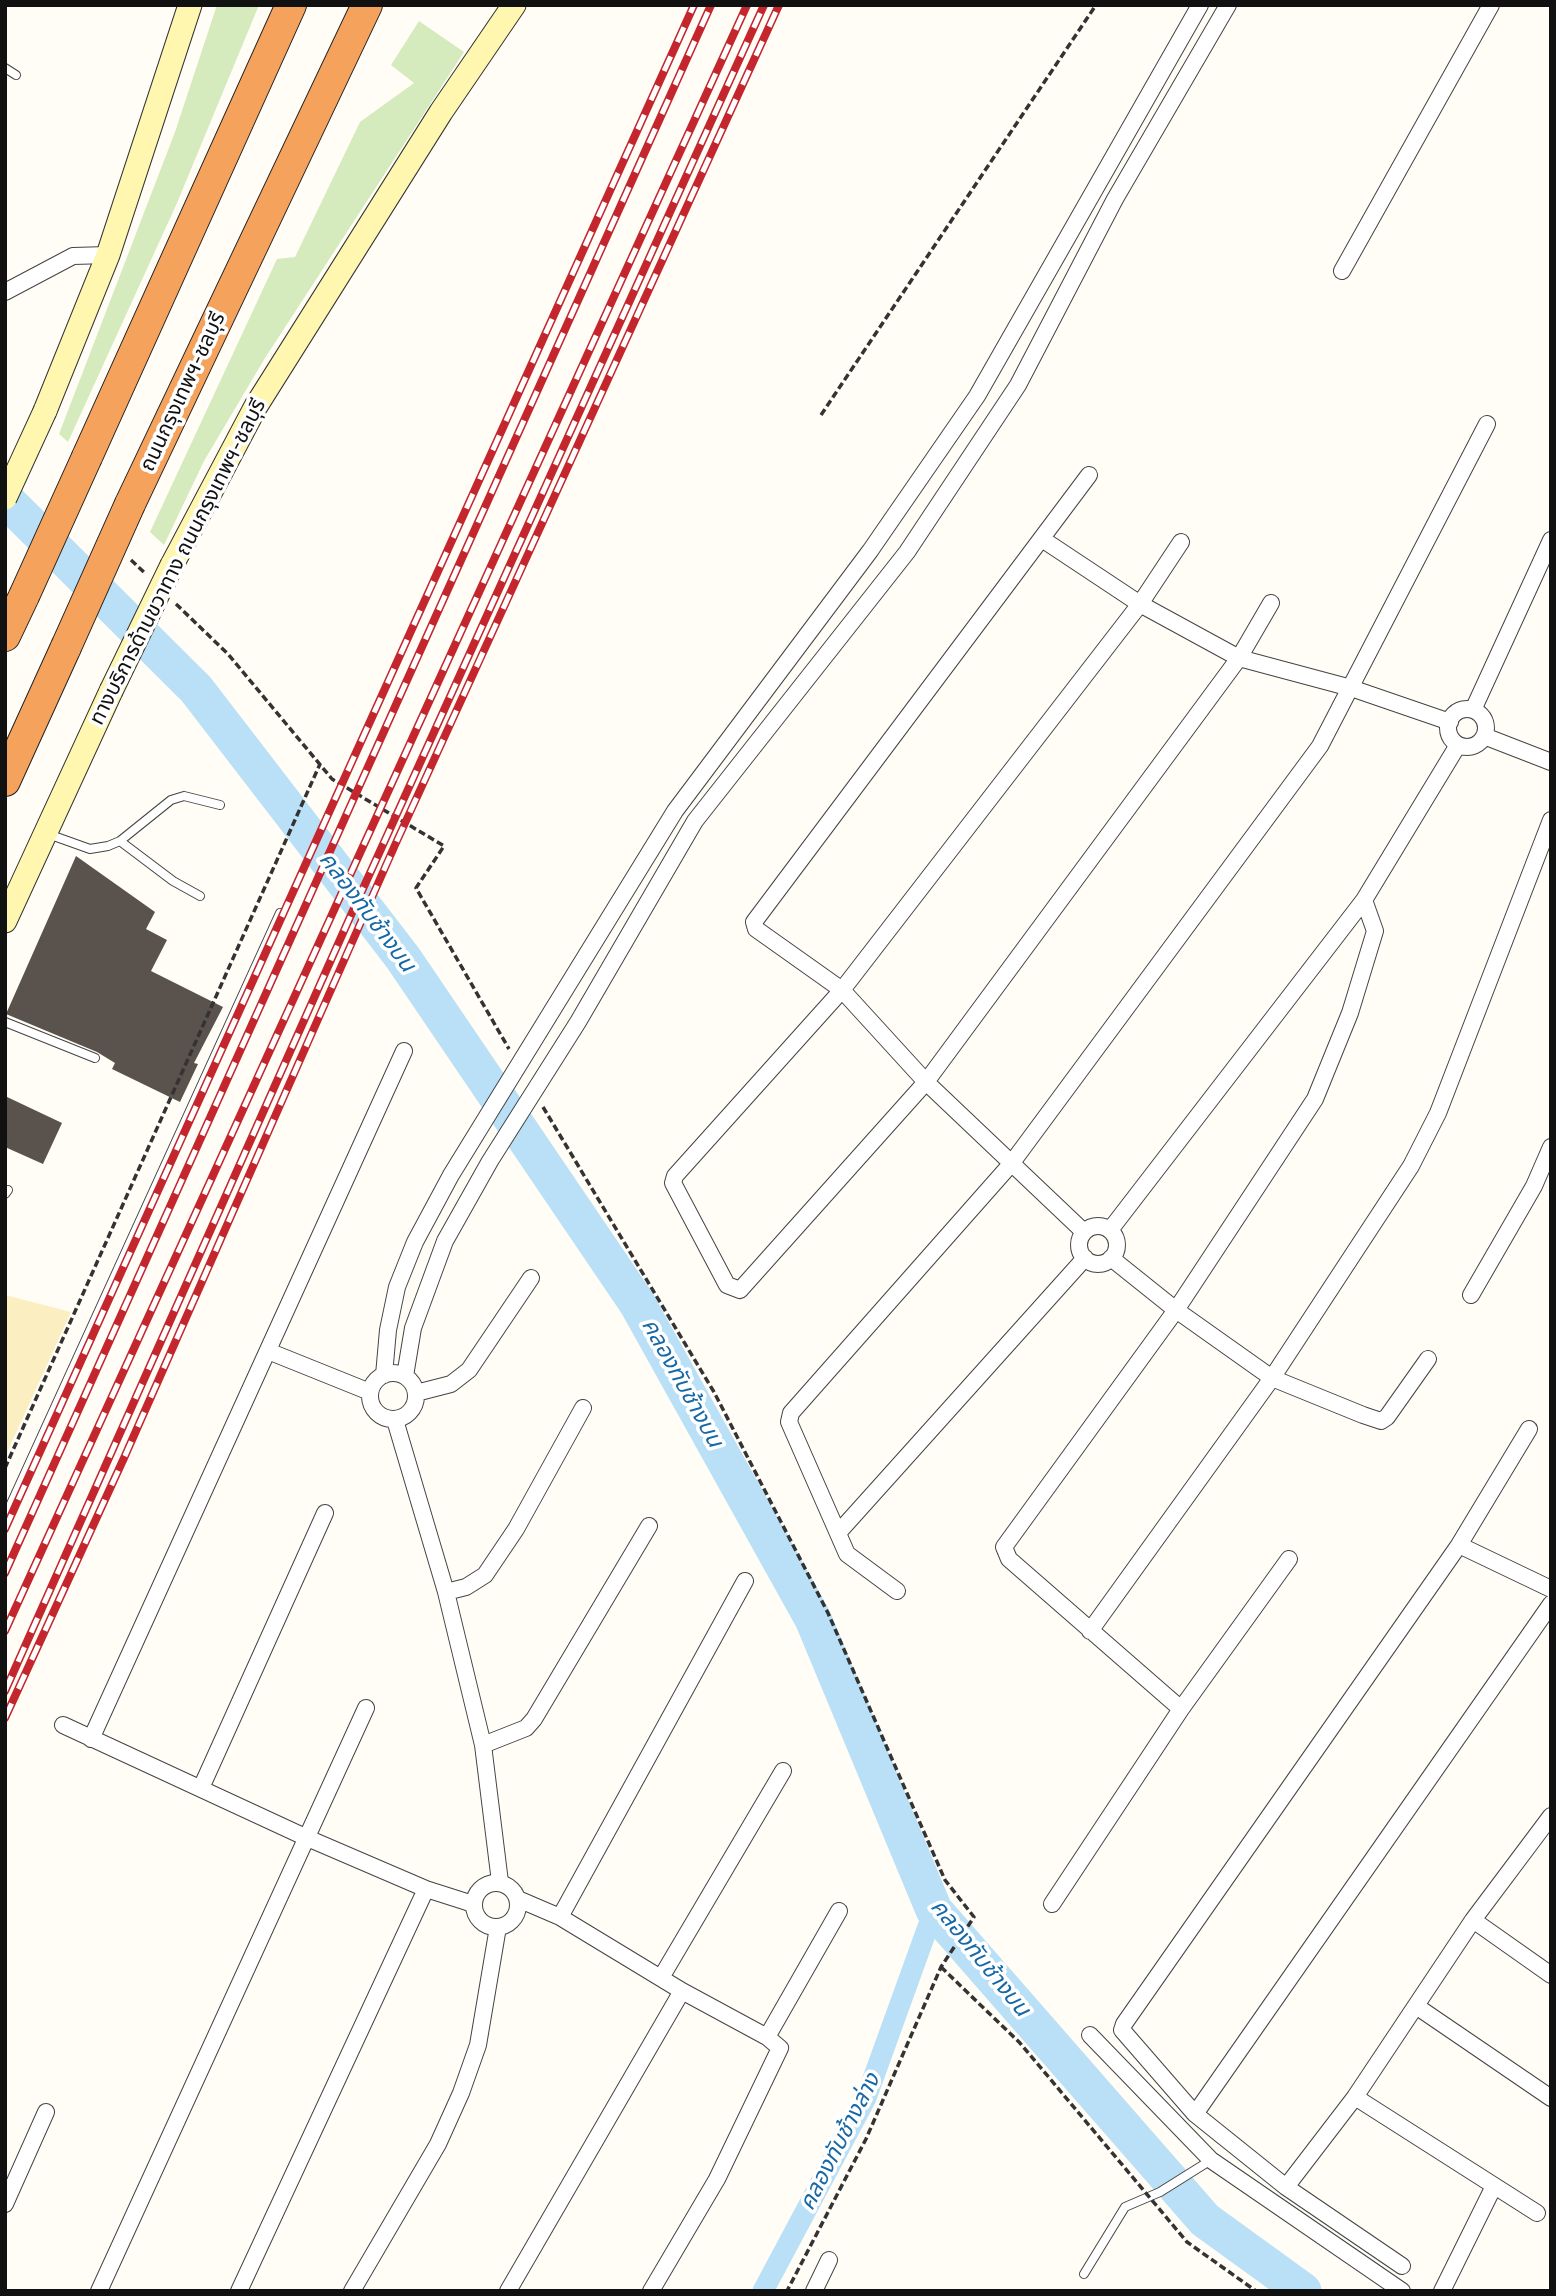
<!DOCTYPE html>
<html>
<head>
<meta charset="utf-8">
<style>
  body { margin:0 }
  #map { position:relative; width:1556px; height:2296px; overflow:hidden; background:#fffdf5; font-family:"Roboto Serif",serif }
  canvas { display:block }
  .frame { position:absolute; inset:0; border:7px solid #111; pointer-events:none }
</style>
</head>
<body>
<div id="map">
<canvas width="1556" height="2296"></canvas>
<div class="frame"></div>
</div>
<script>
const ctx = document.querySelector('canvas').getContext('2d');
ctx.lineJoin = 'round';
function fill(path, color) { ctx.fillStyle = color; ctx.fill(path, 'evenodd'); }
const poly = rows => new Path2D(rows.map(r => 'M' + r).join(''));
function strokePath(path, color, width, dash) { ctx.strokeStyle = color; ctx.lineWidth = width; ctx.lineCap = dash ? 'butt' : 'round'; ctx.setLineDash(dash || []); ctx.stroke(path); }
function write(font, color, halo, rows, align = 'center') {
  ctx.font = font + ' "Roboto Serif","Noto Sans Thai",serif'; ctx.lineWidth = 7; ctx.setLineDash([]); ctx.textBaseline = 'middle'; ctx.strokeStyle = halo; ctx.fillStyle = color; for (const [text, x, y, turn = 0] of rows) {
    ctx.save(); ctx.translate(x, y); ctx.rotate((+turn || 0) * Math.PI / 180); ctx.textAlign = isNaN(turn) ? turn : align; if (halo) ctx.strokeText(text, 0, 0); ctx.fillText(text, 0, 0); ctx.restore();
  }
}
const green = poly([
  [217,5,259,5,177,203,68,442,59,434,175,132],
  [419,21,464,52,265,358,204,461,164,545,150,532,277,259,295,257,360,122,414,83,391,65]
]);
const sand = poly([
  [5,1295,71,1312,5,1457]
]);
const canal = poly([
  [763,2291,866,2098,934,1910]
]);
const river = poly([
  [5,499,196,689,403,958,637,1303,813,1619,934,1910,1205,2220,1303,2291]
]);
const building = poly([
  [76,856,155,912,146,929,167,940,151,971,223,1007,194,1063,198,1064,180,1102,112,1069,115,1063,97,1052,6,1014],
  [5,1096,62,1123,43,1164,5,1147]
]);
const path = poly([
  [1550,162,1551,162],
  [821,415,1096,5],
  [131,560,146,574],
  [176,604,228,654,332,779,444,846,416,888,509,1049],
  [543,1107,714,1392,828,1613,945,1880,974,1917,941,1967,866,2139,787,2291],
  [5,1468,320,764]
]);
const service = poly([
  [5,68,16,75],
  [48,834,90,849,108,846,120,841,171,800,184,796,220,805],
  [120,841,173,881,200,896],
  [5,1022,95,1058],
  [5,1194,8,1190],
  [5,1517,280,913],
  [1084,2274,1125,2207,1160,2192,1211,2160]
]);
const minor = poly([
  [1342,271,1491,5],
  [5,292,73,256,108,255],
  [1042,539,1140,604,1239,658,1351,688,1450,722],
  [1181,542,1140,604,842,990,675,1176,673,1183,727,1285,740,1290,926,1082,1239,658,1271,603],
  '1448 728a19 19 0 1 1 38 0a19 19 0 1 1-38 0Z',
  [1473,710,1551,540],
  [1484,736,1551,762],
  '1079 1245a19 19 0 1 1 38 0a19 19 0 1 1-38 0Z',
  [1110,1230,1364,900,1458,745],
  [1084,1232,926,1082,842,990,756,929,754,922,1089,475],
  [1111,1258,1176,1310,1272,1378,1363,1415,1381,1421,1387,1417,1428,1359],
  [1471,1295,1534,1186,1551,1147],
  [268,1351,370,1392],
  '370 1396a23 23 0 1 1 46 0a23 23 0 1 1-46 0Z',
  [384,1375,388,1330,397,1287,415,1242,451,1175,675,811,870,551,977,396,1200,5],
  [405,1376,413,1328,445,1241,490,1161,578,1022,695,821,907,552,1018,385,1115,199,1228,5],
  [416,1393,451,1384,469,1370,531,1278],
  [395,1420,446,1592,483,1745,500,1882],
  [1529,1429,1459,1545,1551,1589],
  [838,1533,1085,1258],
  [897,1591,847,1554,789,1422,791,1413,1011,1164,1320,746,1487,424],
  [446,1592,466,1587,485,1575,516,1529,583,1408],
  [1090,1631,1272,1378,1411,1166,1438,1113,1551,820],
  [1181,1709,1009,1559,1004,1547,1176,1310,1315,1099,1350,1013,1375,931,1364,900],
  [63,1725,305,1837,426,1889,473,1904],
  [91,1739,404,1051],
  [483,1745,526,1728,534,1719,649,1526],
  [201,1788,325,1513],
  '474 1905a22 22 0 1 1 44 0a22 22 0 1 1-44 0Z',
  [518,1899,560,1917,682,1991,767,2037],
  [1052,1904,1181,1709,1289,1559],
  [560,1917,745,1581],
  [1473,1920,1551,1975],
  [662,1976,783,1771],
  [1416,2006,1551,2098],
  [1090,2035,1211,2160,1402,2291],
  [1355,2097,1537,2213],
  [1195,2114,1551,1604],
  [1286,2187,1355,2097,1473,1920,1551,1816],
  [5,2204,46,2112],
  [1402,2266,1286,2187,1195,2114,1122,2030,1124,2024,1459,1545],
  [99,2291,366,1708],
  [239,2291,426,1889],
  [352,2291,438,2144,461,2093,478,2045,498,1927],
  [508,2291,682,1991],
  [651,2291,717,2179,780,2048,767,2037,839,1911],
  [814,2291,829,2260],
  [1442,2291,1494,2186]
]);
const secondary = poly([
  [45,411,108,255,190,5],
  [172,565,256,406,441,112,514,5],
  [5,921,111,691]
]);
const motorway = poly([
  [87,457,291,5],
  [130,504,367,5],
  [5,636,24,596],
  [5,781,66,647]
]);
const rail = poly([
  [5,1529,694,5],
  [5,1573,711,5],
  [5,1631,747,5],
  [5,1691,351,915,764,5],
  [5,1718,124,1458,395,845,779,5]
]);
const pathBridge = poly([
  [941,1967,1020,2043,1187,2242,1256,2291]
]);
const secondaryBridge = poly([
  [5,498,45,411],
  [111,691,172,565]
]);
const motorwayBridge = poly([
  [24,596,87,457],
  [66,647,130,504]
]);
const streetNames = [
  ["ถนนกรุงเทพฯ-ชลบุรี",183,392,-65],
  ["ทางบริการด้านขวาทาง ถนนกรุงเทพฯ-ชลบุรี",178,562,-63]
];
const waterNames = [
  ["คลองทับช้างบน",367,912,53],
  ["คลองทับช้างบน",682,1383,61],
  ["คลองทับช้างบน",980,1958,51],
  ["คลองทับช้างล่าง",840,2142,-63]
];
fill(green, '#d5ebbd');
fill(sand, '#fbeec1');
strokePath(canal, '#b9e0f7', 21);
strokePath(river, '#b9e0f7', 37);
fill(building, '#5a524d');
strokePath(service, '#444', 10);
strokePath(minor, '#444', 18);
strokePath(secondary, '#333', 25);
strokePath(motorway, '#222', 32);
strokePath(path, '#333', 3.5, [7, 3.5]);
strokePath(service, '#fff', 8);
strokePath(minor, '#fff', 16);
strokePath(secondary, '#fff6b0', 23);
strokePath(motorway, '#f5a25d', 30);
strokePath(rail, '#c4262e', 8);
strokePath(rail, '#fff', 5, [16]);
strokePath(secondaryBridge, '#333', 25, []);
strokePath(motorwayBridge, '#222', 32, []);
strokePath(pathBridge, '#333', 3.5, [7, 3.5]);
strokePath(secondaryBridge, '#fff6b0', 23);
strokePath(motorwayBridge, '#f5a25d', 30);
write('21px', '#111', '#fff', streetNames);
write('italic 23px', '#1768a6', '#fff', waterNames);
</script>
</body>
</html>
